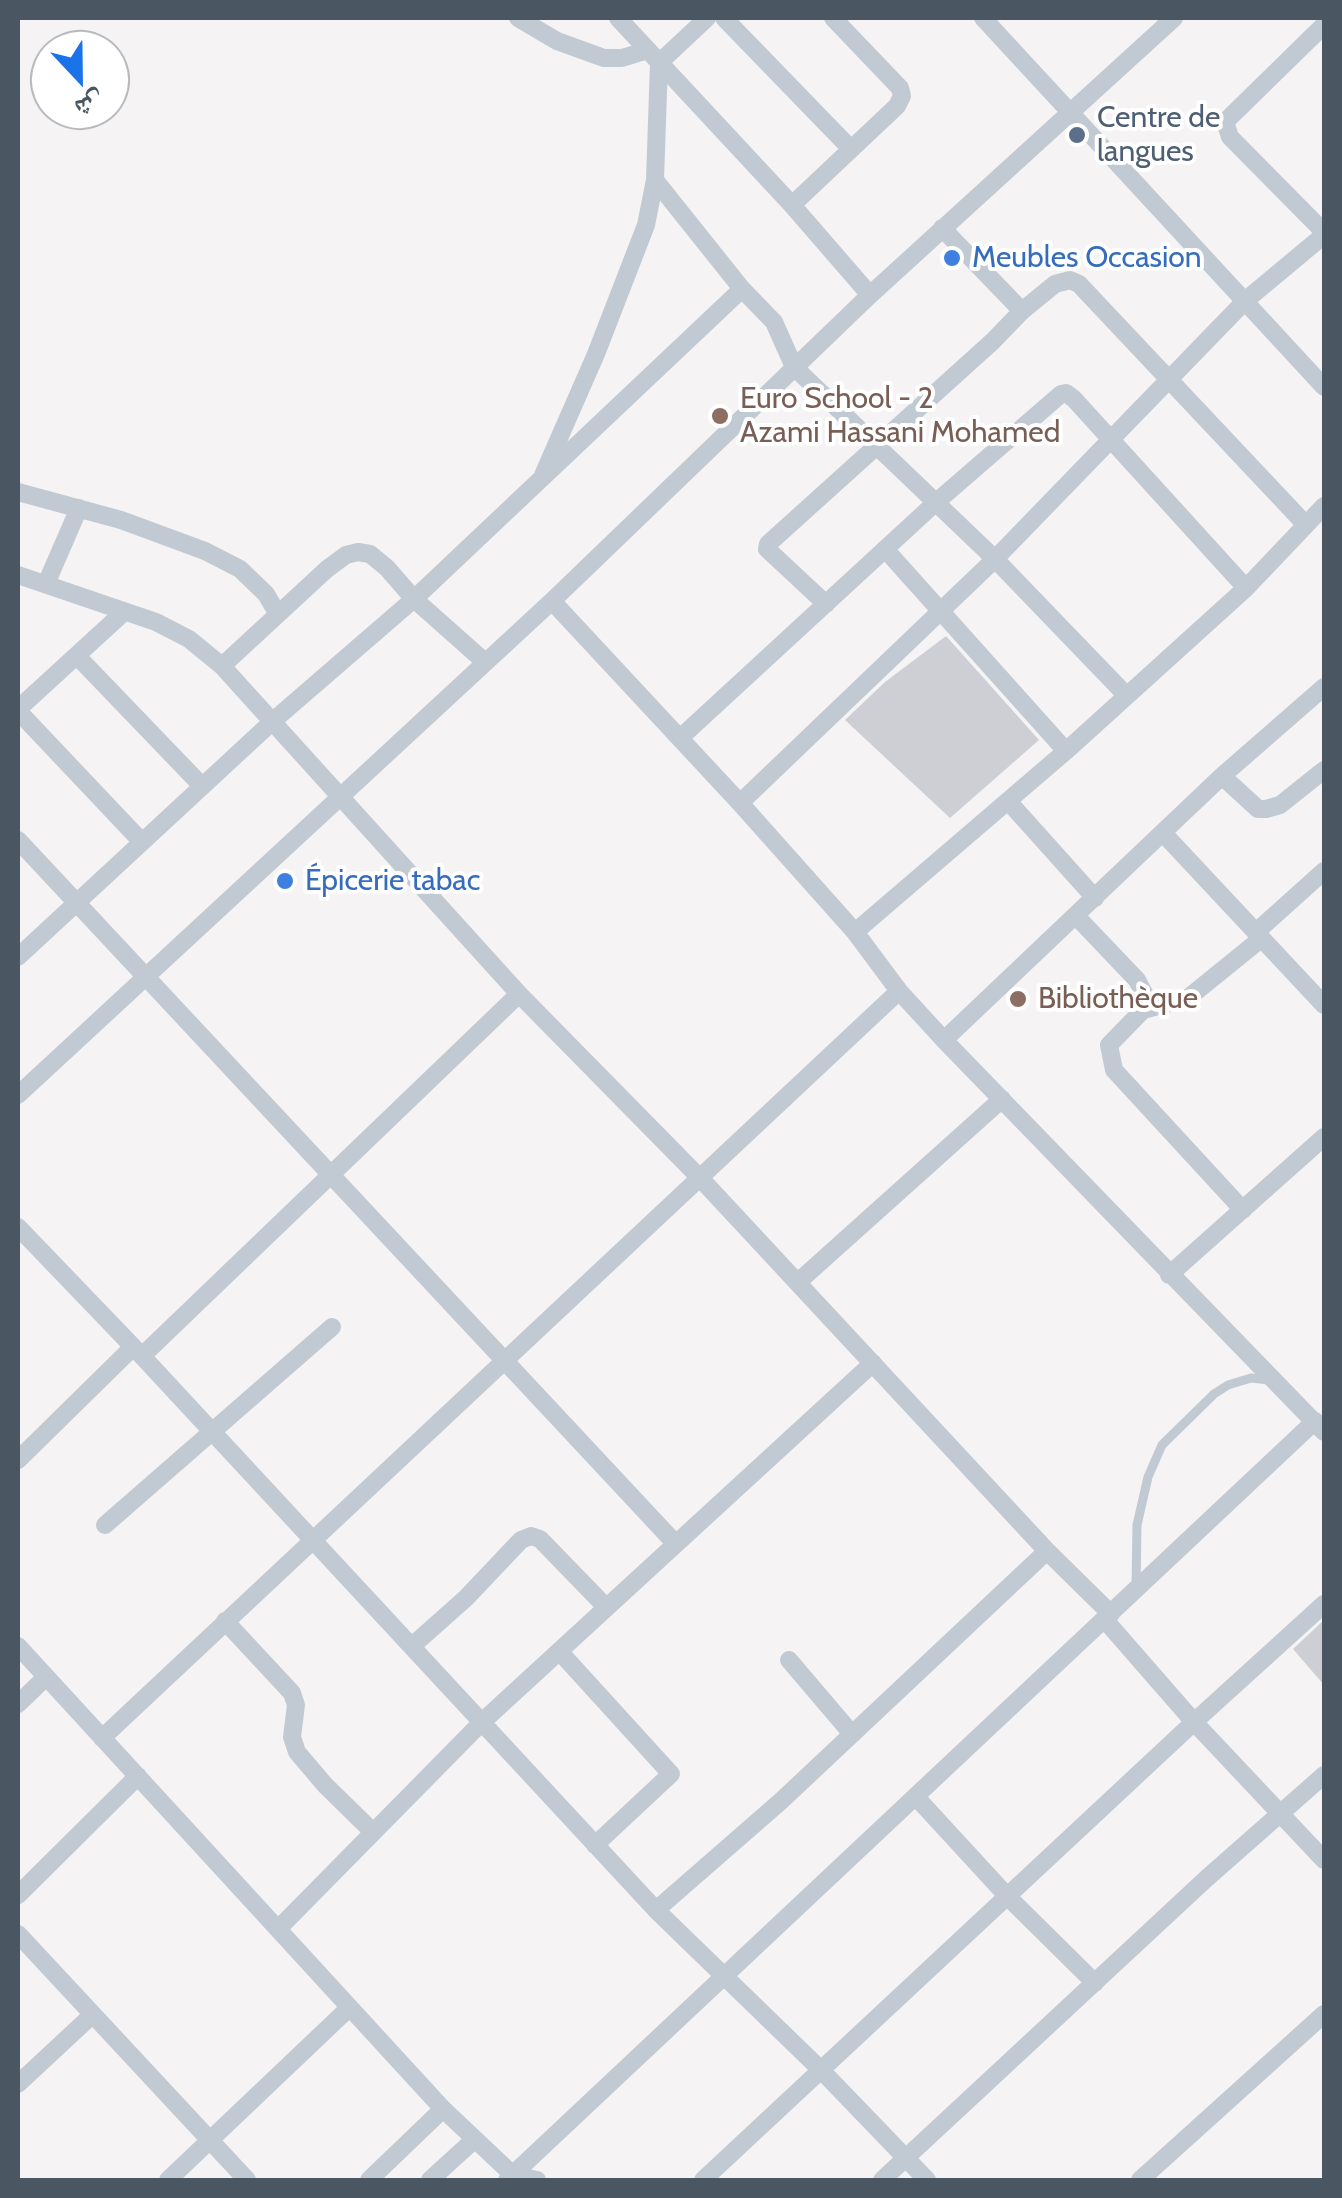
<!DOCTYPE html>
<html>
<head>
<meta charset="utf-8">
<style>
  body { margin:0 }
  #map { position:relative; width:1342px; height:2198px; overflow:hidden; background:#f5f3f3; font-family:Cabin,"Noto Naskh Arabic",sans-serif }
  canvas { display:block }
  .frame { position:absolute; inset:0; border:20px solid #4a5661; pointer-events:none }
  .north { position:absolute; left:30px; top:30px; width:100px; height:100px; box-sizing:border-box; background:#fff; border:2px solid #b7bbc0; border-radius:50%; rotate:158deg; font-size:28px; font-weight:700; line-height:40px; text-align:center; color:#4a5661 }
  .north::after { content:''; display:block; margin:auto; width:35px; height:45px; background:#1a73e8; clip-path:polygon(50% 0,100% 100%,50% 72%,0 100%) }
</style>
</head>
<body>
<div id="map">
<canvas width="1342" height="2198"></canvas>
<div class="frame"></div>
<div class="north">ش</div>
</div>
<script>
const ctx = document.querySelector('canvas').getContext('2d');
ctx.lineJoin = 'round';
function fill(path, color) { ctx.fillStyle = color; ctx.fill(path, 'evenodd'); }
const poly = rows => new Path2D(rows.map(r => 'M' + r).join(''));
function strokePath(path, color, width, dash) { ctx.strokeStyle = color; ctx.lineWidth = width; ctx.lineCap = dash ? 'butt' : 'round'; ctx.setLineDash(dash || []); ctx.stroke(path); }
function write(font, color, halo, rows, align = 'center') {
  ctx.font = font + ' Cabin,sans-serif'; ctx.lineWidth = 8; ctx.setLineDash([]); ctx.textBaseline = 'middle'; ctx.strokeStyle = halo; ctx.fillStyle = color; for (const [text, x, y, turn = 0] of rows) {
    ctx.save(); ctx.translate(x, y); ctx.rotate((+turn || 0) * Math.PI / 180); ctx.textAlign = isNaN(turn) ? turn : align; if (halo) ctx.strokeText(text, 0, 0); ctx.fillText(text, 0, 0); ctx.restore();
  }
}
const building = poly([
  [946,636,1039,740,950,818,845,720,885,682],
  [1324,1620,1324,1685,1293,1649]
]);
const service = poly([
  [1136,1588,1137,1525,1148,1477,1162,1445,1214,1394,1228,1385,1251,1378,1269,1380]
]);
const minor = poly([
  [518,18,557,41,604,58,622,58,648,50],
  [618,18,792,205,870,295],
  [724,18,850,148],
  [983,18,1324,387],
  [1324,25,1228,119,1226,125,1230,137,1324,232],
  [655,180,742,289],
  [792,205,897,106,902,96,900,88,833,18],
  [1022,311,1055,284,1070,280,1079,284,1306,525],
  [543,475,596,354,646,225,655,180,659,63,707,18],
  [18,492,121,520,205,551,240,569,266,594,277,613],
  [885,549,1066,751],
  [18,575,156,622,189,639,222,666,519,994,701,1179,1047,1551,1111,1614],
  [46,584,79,508],
  [552,601,740,803,855,932,899,991,944,1040,1324,1432],
  [826,604,767,549,768,544,993,341,1022,311,942,228],
  [77,656,202,786],
  [222,666,327,569,346,555,358,552,370,554,387,568,414,599,485,662],
  [18,709,124,612],
  [18,711,142,842],
  [680,738,934,504,1061,394,1066,393,1074,399,1246,588],
  [1222,776,1258,809,1266,809,1280,805,1324,770],
  [1008,801,1095,898],
  [740,803,995,559,1246,300,1324,235],
  [1163,833,1324,1005],
  [18,840,675,1543],
  [1076,916,1137,980,1146,997,1143,1010,1109,1045,1114,1070,1243,1210],
  [855,932,1066,751,1246,588,1324,506],
  [1256,932,1324,871],
  [18,957,274,720,414,599,742,289,774,322,794,367,995,559,1127,696],
  [1143,1010,1188,998,1262,938],
  [944,1040,1222,776,1324,687],
  [18,1095,552,601,870,295,1174,18],
  [18,1227,142,1356,656,1910,821,2070,927,2180],
  [1169,1275,1324,1137],
  [798,1282,1002,1099],
  [142,1356,519,994],
  [18,1460,133,1347],
  [105,1525,332,1327],
  [1105,1620,1194,1722,1324,1860],
  [225,1621,292,1693,296,1705,292,1737,297,1752,325,1785,373,1832],
  [18,1646,443,2109,513,2175,537,2180],
  [412,1646,466,1598,521,1540,531,1536,540,1539,606,1607],
  [559,1651,671,1774,595,1845],
  [789,1660,852,1734],
  [18,1704,46,1677],
  [102,1738,899,991],
  [916,1797,1008,1897,1095,1983],
  [18,1895,138,1776],
  [656,1910,781,1801,1047,1551],
  [279,1928,482,1722,873,1363],
  [18,1934,247,2180],
  [18,2084,91,2016],
  [168,2180,349,2008],
  [369,2180,443,2109],
  [430,2180,475,2139],
  [507,2180,1315,1421],
  [703,2180,1194,1722,1324,1604],
  [882,2180,1207,1878,1324,1775],
  [1140,2180,1324,2014]
]);
const markers = [
  [1077,135,10,"#5c6f8a"],
  [952,258,10,"#3f7fe0"],
  [720,416,10,"#8d6e63"],
  [285,881,10,"#3f7fe0"],
  [1018,999,10,"#8d6e63"]
];
const serviceNames = [
  ["Centre de",1097,118],
  ["langues",1097,152]
];
const shopNames = [
  ["Meubles Occasion",972,258],
  ["Épicerie tabac",305,881]
];
const educationNames = [
  ["Euro School - 2",740,399],
  ["Azami Hassani Mohamed",740,433],
  ["Bibliothèque",1038,999]
];
fill(building, '#cdcfd5');
strokePath(service, '#c1cad2', 9);
strokePath(minor, '#c1cad2', 18);
for (const [x, y, r, color] of markers) { const dot = new Path2D(); dot.arc(x, y, r, 0, 2 * Math.PI); ctx.fillStyle = color; ctx.fill(dot); strokePath(dot, '#fff', 4); }
write('30px', '#4e5e75', '#fff', serviceNames, 'left');
write('30px', '#366cbe', '#fff', shopNames, 'left');
write('30px', '#785e54', '#fff', educationNames, 'left');
</script>
</body>
</html>
